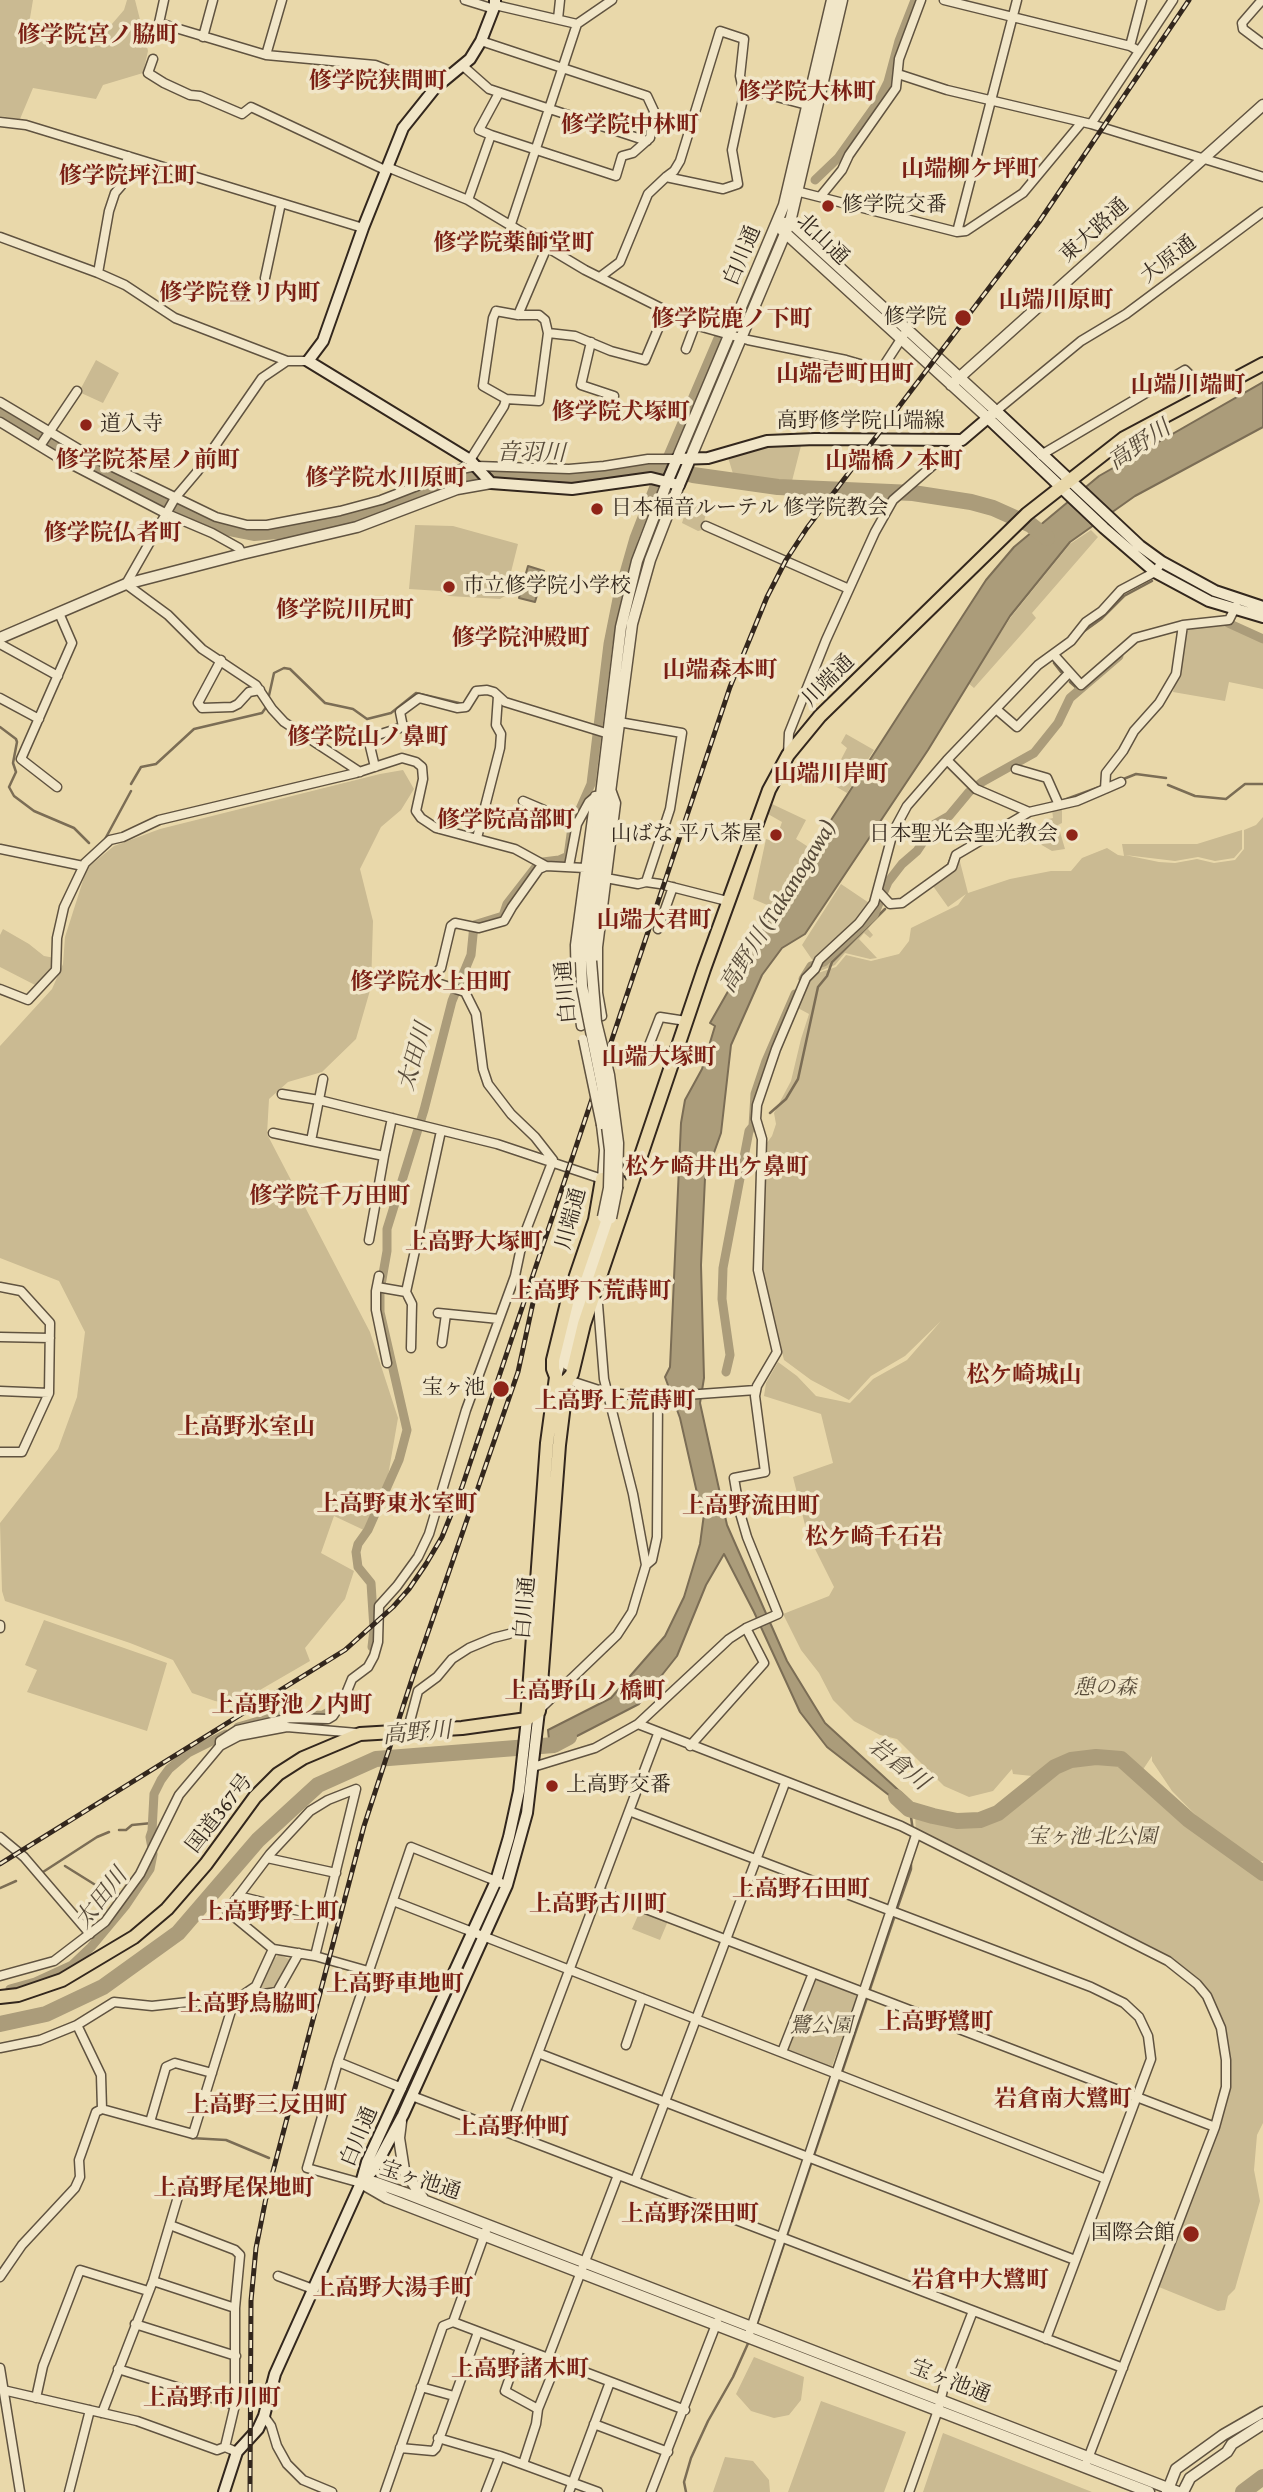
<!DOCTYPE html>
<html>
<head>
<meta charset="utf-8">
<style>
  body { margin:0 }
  canvas { display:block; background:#e9d8aa }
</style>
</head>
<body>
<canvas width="1263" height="2492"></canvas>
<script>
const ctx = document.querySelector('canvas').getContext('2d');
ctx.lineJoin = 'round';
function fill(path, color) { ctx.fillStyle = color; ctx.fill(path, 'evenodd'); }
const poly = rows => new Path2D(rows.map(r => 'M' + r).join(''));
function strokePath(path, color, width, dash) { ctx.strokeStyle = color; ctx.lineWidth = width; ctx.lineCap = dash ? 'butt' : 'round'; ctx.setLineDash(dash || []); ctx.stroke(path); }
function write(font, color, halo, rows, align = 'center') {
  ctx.font = font + ' "Gentium Book Plus","Noto Serif JP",serif'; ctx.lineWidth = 7; ctx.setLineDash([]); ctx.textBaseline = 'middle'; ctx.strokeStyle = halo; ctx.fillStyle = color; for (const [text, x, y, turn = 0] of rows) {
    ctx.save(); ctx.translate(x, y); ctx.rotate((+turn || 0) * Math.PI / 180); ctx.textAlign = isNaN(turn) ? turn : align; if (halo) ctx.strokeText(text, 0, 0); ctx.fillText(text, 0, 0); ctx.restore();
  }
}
const green = poly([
  [0,0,33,0,28,30,49,35,53,23,55,23,99,39,124,10,127,0,135,0,148,51,143,73,103,85,96,99,33,88,20,119,0,116],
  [96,360,119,373,103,403,79,392],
  [802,442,792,481,734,477,727,454,766,443],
  [689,501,708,505,702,530,698,531,682,523],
  [415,525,453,526,518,544,505,596,500,599,449,596,440,591,409,589],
  [1091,530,1098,537,1032,613,1036,618,974,688,968,683,1011,617,1070,544],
  [1186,626,1227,626,1263,643,1263,689,1229,682,1225,701,1173,692],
  [846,734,874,750,847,793,835,786,839,777,834,773,847,748,841,743],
  [403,770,414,789,401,810,381,827,360,869,373,921,371,987,356,1039,322,1072,288,1082,269,1099,267,1134,370,1332,398,1418,388,1476,368,1532,334,1516,321,1553,354,1571,345,1599,305,1648,310,1661,241,1701,230,1704,215,1701,192,1693,173,1660,130,1643,5,1601,2,1591,0,1523,58,1449,77,1397,85,1332,59,1281,0,1258,0,1046,52,989,63,964,65,937,87,868,114,846,160,829,380,774],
  [772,804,806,820,796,839,810,848,772,907,753,899,766,839,775,842,782,822,768,814],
  [1062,808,1062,823,1058,825,1065,849,1052,851,1040,844,1039,835,1045,834,1044,820,1053,818,1052,809],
  [1263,817,1263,1861,1258,1862,1220,1840,1172,1791,1152,1761,1152,1756,1142,1771,1111,1752,1078,1753,1063,1758,1032,1776,1013,1774,1012,1769,993,1791,969,1797,944,1786,897,1739,880,1735,854,1721,833,1700,819,1673,801,1650,783,1614,829,1596,834,1587,807,1533,793,1477,833,1463,821,1414,764,1396,766,1383,778,1362,797,1376,816,1396,850,1403,873,1379,907,1360,941,1321,905,1356,871,1376,849,1400,811,1380,784,1360,760,1267,766,1144,772,1136,776,1124,774,1113,791,1081,801,1039,809,1014,796,1007,803,991,815,974,836,967,846,955,871,961,899,954,909,941,911,928,958,905,966,894,948,907,933,886,957,869,959,858,968,893,1010,879,1051,871,1071,871,1082,858,1107,848,1118,855,1124,856,1122,844,1197,844,1242,830,1242,849,1234,858,1215,861,1198,857,1175,861,1125,855,1159,862,1175,863,1197,859,1214,863,1235,860,1244,849,1244,830,1256,825],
  [841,884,881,911,868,929,873,935,870,938,864,933,859,939,877,958,870,959,845,953,835,965,820,971,802,945],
  [3,929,29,944,44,956,55,958,52,969,37,986,0,967,0,935],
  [44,1620,167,1663,147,1731,27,1692,37,1670,25,1665],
  [1099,1760,1119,1761,1205,1839,1214,1841,1263,1877,1263,2123,1257,2135,1254,2170,1260,2201,1235,2289,1228,2296,1225,2310,1218,2311,1154,2285,1226,2087,1215,2012,1183,1971,916,1835,915,1812,931,1822,975,1827,988,1825,1007,1813,1026,1792,1060,1766],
  [640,1911,668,1921,660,1940,632,1929],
  [279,1955,292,1960,275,1989,260,1991,258,1989,272,1960],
  [818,1978,855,1993,857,1999,832,2066,829,2067,789,2052,787,2047,813,1980],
  [754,2357,804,2377,801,2400,789,2415,774,2418,751,2411,736,2394],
  [821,2401,906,2432,884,2492,788,2492],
  [943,2433,1092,2492,923,2492],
  [725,2457,753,2461,769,2480,770,2492,713,2492]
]);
const water = poly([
  [1263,382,1263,427,1135,496,1070,542,1010,616,928,750,805,934,782,948,762,975,731,1045,721,1133,705,1178,701,1265,704,1378,700,1403,727,1525,787,1661,825,1723,907,1798,912,1813,827,1747,800,1712,754,1612,724,1554,706,1585,677,1656,639,1704,550,1750,548,1730,611,1698,665,1636,684,1597,700,1544,704,1514,700,1506,680,1418,665,1377,670,1367,681,1123,685,1100,702,1069,715,1026,710,1023,784,893,962,617,986,580,1014,547,1099,476,1263,382],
  [528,566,544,571,535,602,519,598,528,566]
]);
const stream = poly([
  [1083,632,1101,619,1124,596,1152,581],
  [1054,663,1061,672],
  [1070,682,1079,690],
  [268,700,274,673,284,668,290,669,325,703,353,709,367,719,391,713,416,693,459,703],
  [0,727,16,739,17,742,13,763,16,772,9,787,14,796,34,811,74,828,89,843],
  [1121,780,1136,774,1166,778],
  [131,784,141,767,156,764,194,729,262,713,267,706],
  [1168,785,1195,796,1226,799,1245,784,1263,784],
  [1061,801,1102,786],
  [104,841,131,791],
  [933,876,948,865,952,855],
  [770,1113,786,1099,798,1079,818,987,827,976,832,962,885,909],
  [910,1810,913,1831],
  [119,1830,126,1830,132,1825,152,1823],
  [65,1866,126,1904],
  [43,1872,97,1837,109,1832],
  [0,1888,16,1881],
  [897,1909,911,1869,911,1859],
  [191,2138,226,2140,269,2158],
  [756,2327,895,1915],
  [686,2492,684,2482,691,2458,708,2421,733,2377,750,2339]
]);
const canal = poly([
  [815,180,838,158,878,102,888,82,899,41,915,0],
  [661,472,719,336],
  [1228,623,1263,639],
  [803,979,811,966,824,962,874,915,888,882,902,864,917,851,935,824,949,816,969,792,982,782,1034,753,1058,723,1070,698,1119,656],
  [726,1372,730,1355,722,1299,723,1268,749,1131,753,1126,755,1094,766,1061,795,994],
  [372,1647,374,1629,371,1583,358,1567,356,1552,358,1544,368,1530,399,1460,407,1430,380,1312,380,1291,387,1251,387,1229,424,1110,452,1001,471,955,474,925,503,916,507,904,535,868,543,862,559,860,568,856,572,827,591,784,608,644,618,594,634,538,655,484],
  [238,1727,276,1716,323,1715,334,1709,339,1701],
  [10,1989,35,1982,72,1965,91,1947,126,1905,150,1869,153,1854,150,1837,152,1831,154,1794,161,1780,169,1769,188,1753,226,1734]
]);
const river = poly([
  [0,409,101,472,214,525,254,533,277,531,335,521,466,476,581,477,659,467,693,475,778,487,913,493,971,502,993,508,1031,525,1047,538],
  [896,1797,909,1809,933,1816,957,1821,980,1820,998,1813,1055,1767,1071,1760,1096,1757,1121,1759,1189,1820,1263,1873],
  [0,2024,46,2014,103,1987,178,1933,258,1840,318,1785,376,1759,554,1745,569,1737],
  [1243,2492,1263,2477]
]);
const minor = poly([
  [164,0,159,23,266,55,375,65,435,88],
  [465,0,494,9],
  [944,0,1130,46,1139,51],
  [1262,0,1242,23,1243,29,1263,44],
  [495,5,577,24,612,0],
  [558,19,560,0],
  [203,37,213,0],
  [481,41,647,96,654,111,650,138,633,153,622,156,616,176,491,135],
  [1130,46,1142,0],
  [266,55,282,0],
  [153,59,148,73,164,83,190,95,200,96,242,114,251,107,385,170],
  [463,66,489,89,647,141],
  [898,74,947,90,1091,124,1263,177],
  [743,88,807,105],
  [0,122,26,125,363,228],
  [1091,124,1173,0],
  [387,167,468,200,585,270,695,325,748,340,846,360,881,370,907,330],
  [792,190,957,232,966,231,1023,193,1082,122],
  [820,197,842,170,849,155,896,88,899,59,921,0],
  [468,200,491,135,479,130,499,93],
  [511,224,577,24],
  [957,232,1017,0],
  [0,237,98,273,125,285,175,318,287,361],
  [98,273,109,211,115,193,121,186,128,156],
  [600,277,620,262,648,194,666,177,674,171,680,161,720,31,744,39,740,76,744,94,732,150,738,184,723,189,666,177],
  [265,278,281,203],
  [496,311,518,315,539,315,545,320,548,333,539,401,506,399,483,386,493,318,496,311],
  [518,315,547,247],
  [548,333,575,336,611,351,645,360,666,310],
  [591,342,581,385,614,396],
  [686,349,695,325],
  [308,361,287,361,262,378,197,472,175,498,126,584,168,615,202,649,256,685,272,709,284,722,360,772],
  [0,402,92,457,216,517,247,525,267,525,340,511,381,500,461,469,477,466,569,469,604,466,648,459,677,459],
  [996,411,1081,341,1126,314,1263,212],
  [0,422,59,458,165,513,212,533,239,548,242,554],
  [40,446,77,391],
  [1041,455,1185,370,1208,393],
  [470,460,504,406,506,399],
  [706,526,849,589],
  [0,644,58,676],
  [1054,655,1081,685,1135,638,1183,625,1229,620,1236,606],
  [221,660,198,703,202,708,232,707,238,704,249,692,260,690],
  [0,698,39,719],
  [996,709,1017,727,1069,673],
  [613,721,682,733,670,809,646,882],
  [788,755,789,733,826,640,875,532,893,500,962,440],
  [947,760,976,789,1029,812],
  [375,767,368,738,403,727,400,712,419,698,457,708,466,707,476,691,487,690,494,692,505,702,609,734],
  [1016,769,1047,778,1059,805],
  [57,787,21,759,72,643,59,613],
  [1105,789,1121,782],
  [523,801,577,824],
  [477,838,500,748,501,734,496,725,498,696],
  [0,849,83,866],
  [569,866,577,824,589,802,596,796],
  [606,878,638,884,646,882,660,884,727,901],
  [878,891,890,904,902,903,952,867,956,855,1029,812,1077,801,1105,789,1106,773,1123,751,1134,731,1159,703,1176,674,1183,625],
  [658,929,673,887],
  [0,989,28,1000,56,970,57,938,64,907,85,863,110,840,123,837,159,820,356,773,402,758,416,762,422,767,423,779,416,811,421,818,436,828,515,849,546,866,585,868],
  [580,1020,602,1016,598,993,598,947,616,803,612,792],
  [581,1026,576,990,575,945,595,796],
  [674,1058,648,1048,660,1017,686,1021],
  [323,1079,311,1141,384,1156,392,1118],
  [282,1094,319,1100,497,1144,602,1179,604,1150,601,1125],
  [273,1133,311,1141],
  [369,1240,384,1156],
  [379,1276,376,1291,376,1310,387,1363],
  [0,1287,21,1291,50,1323,49,1393,22,1452,0,1452],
  [377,1287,406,1292,441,1131],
  [406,1292,412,1304,411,1348],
  [438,1313,499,1319],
  [0,1337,50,1338],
  [442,1343,446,1314],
  [565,1379,608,1393,658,1397,657,1537,652,1560,646,1565],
  [0,1391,49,1393],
  [658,1397,756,1390],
  [0,1625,0,1628],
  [540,1709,617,1635,632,1612,646,1565,633,1494,604,1379,598,1304,594,1296],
  [638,1724,901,1826,1168,1961,1197,1984,1207,1996,1221,2028,1226,2060,1226,2087,1215,2127,1087,2461],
  [410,1730,410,1721,418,1691,437,1677,452,1659,469,1648,493,1638,509,1634],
  [220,1746,220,1741,237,1730,290,1718,328,1719,333,1716,343,1701,352,1679,368,1667,374,1656,378,1642,379,1606,397,1586,418,1557,429,1534,466,1410,515,1276,523,1238,553,1160,535,1137,511,1114,488,1084,483,1069,476,1014,465,992,431,981,435,973,441,968,451,926,455,923,479,928,504,921,512,907,539,869,546,866],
  [690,1746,764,1663,746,1628],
  [533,1767,595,1748,638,1724,729,1639,746,1628,778,1614,747,1537,740,1513,734,1478,765,1472,755,1396,757,1386,777,1352,758,1270,762,1139,756,1119,757,1105,776,1049,806,978,815,969,819,960,859,923,874,903,893,832,907,806,947,760,1038,665,1071,641,1086,622,1102,611,1121,590,1155,572,1162,562],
  [629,1811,1091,1987,1124,2003,1139,2017,1148,2036,1151,2059,1046,2339],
  [0,1837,24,1857,90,1934],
  [267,1858,336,1873],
  [599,1891,1215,2127],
  [238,1896,324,1917],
  [393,1901,1106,2179],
  [315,1956,356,1789,328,1800,310,1811,270,1854,227,1911,273,1949,315,1956,368,1971],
  [0,1976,54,1961,105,1922,140,1874,179,1795,220,1746,239,1736,287,1727,357,1733],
  [247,1993,256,1995,277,1992,299,1953],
  [626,2045,642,1998],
  [0,2048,40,2040,77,2025],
  [782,2052,813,1973],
  [538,2053,1075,2260],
  [338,2062,402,2088],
  [412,2096,1123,2368],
  [102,2109,101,2075,77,2025,114,2002,152,2006,188,2002,234,2001,256,1986,273,1949],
  [150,2122,166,2067,175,2063,212,2073],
  [508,2133,658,1734],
  [635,2181,785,1783],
  [361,2183,307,2168,338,2062,411,1847,501,1883],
  [170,2225,235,2250,240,2255,235,2308,235,2405,225,2447],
  [278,2276,313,2289],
  [0,2277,22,2245,75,2188,80,2177,79,2160,96,2112,102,2109,193,2134,234,2001],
  [153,2281,235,2308],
  [453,2322,488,2225],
  [135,2324,236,2356],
  [748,2337,916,1835],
  [520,2348,505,2391,538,2409],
  [548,2358,618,2175],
  [0,2368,20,2492],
  [118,2369,235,2405],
  [421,2387,454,2396],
  [3,2390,137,2421,217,2450,225,2447,237,2452],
  [36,2398,43,2366,80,2270,148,2291],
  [102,2413,153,2281,180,2190],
  [264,2416,271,2426,277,2446,287,2464,303,2480,332,2492],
  [594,2424,668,2452],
  [438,2438,500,2456,598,2492],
  [400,2448,433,2451,436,2448,478,2332],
  [523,2464,536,2424,538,2409,557,2362],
  [69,2492,90,2410],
  [385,2492,443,2326,453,2322,685,2410],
  [486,2492,500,2456],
  [569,2492,610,2382],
  [651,2492,717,2322],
  [909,2492,938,2410,944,2386,973,2311]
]);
const tertiary = poly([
  [785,223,790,222,996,411],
  [782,230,988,418],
  [951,385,1263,105],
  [677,459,784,205,832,0],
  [690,459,790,222,842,0],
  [0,638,126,584,242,554,357,527,457,489,491,483],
  [591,961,595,907,632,624,650,560,679,485],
  [581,962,621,627,637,561,668,480],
  [568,1365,585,1298,611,1218],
  [556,1377,576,1298,603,1217],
  [401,2122,399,2138,404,2170,424,2200],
  [361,2183,374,2182,405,2193,1178,2492],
  [361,2183,387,2198,1149,2492],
  [1167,2492,1176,2469,1223,2435,1263,2412],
  [1183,2492,1190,2478,1227,2452,1232,2444,1263,2424]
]);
const secondary = poly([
  [495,0,495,5,481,41,470,59,435,88,403,128,363,228,323,341,308,361,470,460,491,483,572,489,651,478,679,485,690,459],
  [988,418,1104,528,1155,572,1209,601,1263,617],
  [668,480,677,459,708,458,767,441,815,439,962,440,996,411,1140,546,1162,562,1215,591,1263,607],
  [363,2181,374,2169,403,2115,507,1885,527,1813,539,1711],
  [224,2492,237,2452,258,2429,264,2416,275,2374,361,2183,367,2162,496,1881,509,1837,519,1791,527,1719]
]);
const trunk = poly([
  [527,1719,547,1443,556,1377,553,1369,553,1360,568,1299,595,1220,602,1179,620,1182],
  [0,1997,18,1995,62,1980,134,1937,167,1909,206,1864,255,1797,278,1774,303,1758,360,1734,462,1728,527,1719,539,1711,559,1445,567,1380,572,1374,584,1324,704,969,769,790,788,755,820,716,1027,514,1124,438,1263,364]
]);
const rail = poly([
  [0,1864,345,1650,393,1607,409,1589,426,1564,442,1537,462,1487,730,687,767,597,786,560,807,528,1039,222,1189,0],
  [250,2492,251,2301,256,2248,266,2198,364,1826,414,1673,518,1372,534,1298]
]);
const minorBridge = poly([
  [583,1039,601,1125]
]);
const tertiaryBridge = poly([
  [591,961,596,1022,609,1075,618,1143,617,1188,611,1218],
  [581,962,582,986,602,1086,610,1150,609,1188,603,1217]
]);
const markers = [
  [828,206,7,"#8f2418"],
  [963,318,9,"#8f2418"],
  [86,425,7,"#8f2418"],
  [597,509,7,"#8f2418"],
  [449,587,7,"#8f2418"],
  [776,835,7,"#8f2418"],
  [1072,835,7,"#8f2418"],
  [501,1389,9,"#8f2418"],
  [552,1786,7,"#8f2418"],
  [1191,2234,9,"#8f2418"]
];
const poiNames = [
  ["修学院交番",842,206],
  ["修学院",947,318,"right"],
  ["道入寺",100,425],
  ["日本福音ルーテル 修学院教会",611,509],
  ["市立修学院小学校",463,587],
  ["山ばな 平八茶屋",762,835,"right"],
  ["日本聖光会聖光教会",1058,835,"right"],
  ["宝ヶ池",485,1389,"right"],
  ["上高野交番",566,1786],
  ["国際会館",1175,2234,"right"]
];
const streetNames = [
  ["東大路通",1095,231,-42],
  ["北山通",822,240,44],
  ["白川通",743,256,-67],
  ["大原通",1169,260,-37],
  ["高野修学院山端線",861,422],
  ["川端通",829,681,-45],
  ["白川通",567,992,-95],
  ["川端通",572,1219,-75],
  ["白川通",526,1608,-85],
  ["国道367号",220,1814,-52],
  ["白川通",360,2137,-67],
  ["宝ヶ池通",420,2181,18],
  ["宝ヶ池通",950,2382,21]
];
const parkNames = [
  ["憩の森",1105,1689],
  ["宝ヶ池 北公園",1092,1838],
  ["鷺公園",821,2027]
];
const neighbourhoodNames = [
  ["修学院宮ノ脇町",98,36],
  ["修学院狭間町",378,82],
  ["修学院大林町",807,93],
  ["修学院中林町",630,126],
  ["山端柳ケ坪町",970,170],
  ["修学院坪江町",128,177],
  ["修学院薬師堂町",514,244],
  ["修学院登リ内町",240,294],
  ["山端川原町",1056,301],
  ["修学院鹿ノ下町",732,320],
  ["山端壱町田町",845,375],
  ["山端川端町",1188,386],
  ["修学院犬塚町",621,413],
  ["修学院茶屋ノ前町",148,461],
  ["山端橋ノ本町",894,462],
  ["修学院水川原町",386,479],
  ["修学院仏者町",113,534],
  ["修学院川尻町",345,611],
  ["修学院沖殿町",521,639],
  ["山端森本町",720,671],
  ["修学院山ノ鼻町",368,738],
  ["山端川岸町",831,775],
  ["修学院高部町",506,821],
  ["山端大君町",654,921],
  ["修学院水上田町",431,983],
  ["山端大塚町",659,1058],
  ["松ケ崎井出ケ鼻町",717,1168],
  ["修学院千万田町",330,1197],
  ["上高野大塚町",474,1243],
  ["上高野下荒蒔町",591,1292],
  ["松ケ崎城山",1024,1376],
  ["上高野上荒蒔町",615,1402],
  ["上高野氷室山",246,1428],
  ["上高野東氷室町",397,1505],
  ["上高野流田町",751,1507],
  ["松ケ崎千石岩",874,1538],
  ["上高野山ノ橋町",585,1692],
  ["上高野池ノ内町",292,1706],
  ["上高野石田町",801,1890],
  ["上高野古川町",598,1905],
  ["上高野野上町",270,1913],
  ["上高野車地町",395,1985],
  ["上高野鳥脇町",249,2005],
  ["上高野鷺町",936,2023],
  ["岩倉南大鷺町",1063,2100],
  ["上高野三反田町",267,2106],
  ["上高野仲町",512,2128],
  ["上高野尾保地町",234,2189],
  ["上高野深田町",690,2215],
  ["岩倉中大鷺町",980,2281],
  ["上高野大湯手町",393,2289],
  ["上高野諸木町",520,2370],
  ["上高野市川町",212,2399]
];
const waterNames = [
  ["高野川",1140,446,-34],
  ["音羽川",531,454,1],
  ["高野川 (Takanogawa)",779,907,-58],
  ["太田川",416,1057,-74],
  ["高野川",417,1734,-5],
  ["岩倉川",898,1765,38],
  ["太田川",102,1899,-52]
];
fill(green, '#caba92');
fill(water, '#ab9c7a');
strokePath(water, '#7b6d55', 2);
strokePath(stream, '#7b6d55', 2.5);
strokePath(canal, '#ab9c7a', 9);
strokePath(river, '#ab9c7a', 16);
strokePath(minor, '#605340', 11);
strokePath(tertiary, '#605340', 13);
strokePath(secondary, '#33271d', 14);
strokePath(trunk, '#33271d', 16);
strokePath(minor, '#f1e6c8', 8);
strokePath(tertiary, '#f1e6c8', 10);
strokePath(secondary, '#f1e6c8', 10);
strokePath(trunk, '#e9d8aa', 12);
strokePath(rail, '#33271d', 5);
strokePath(rail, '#f1e6c8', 2.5, [8]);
strokePath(minorBridge, '#605340', 11, []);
strokePath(tertiaryBridge, '#605340', 13, []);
strokePath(minorBridge, '#f1e6c8', 8);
strokePath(tertiaryBridge, '#f1e6c8', 10);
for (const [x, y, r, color] of markers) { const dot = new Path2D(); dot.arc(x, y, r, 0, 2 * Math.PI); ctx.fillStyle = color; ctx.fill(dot); strokePath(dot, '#f1e6c8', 2.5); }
write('21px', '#33271d', '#f1e6c8', poiNames, 'left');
write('21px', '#33271d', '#f1e6c8', streetNames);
write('italic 21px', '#594c3a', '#f1e6c8', parkNames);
write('bold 23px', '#7a1f14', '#f1e6c8', neighbourhoodNames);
write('italic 23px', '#574a39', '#f1e6c8', waterNames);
</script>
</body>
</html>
